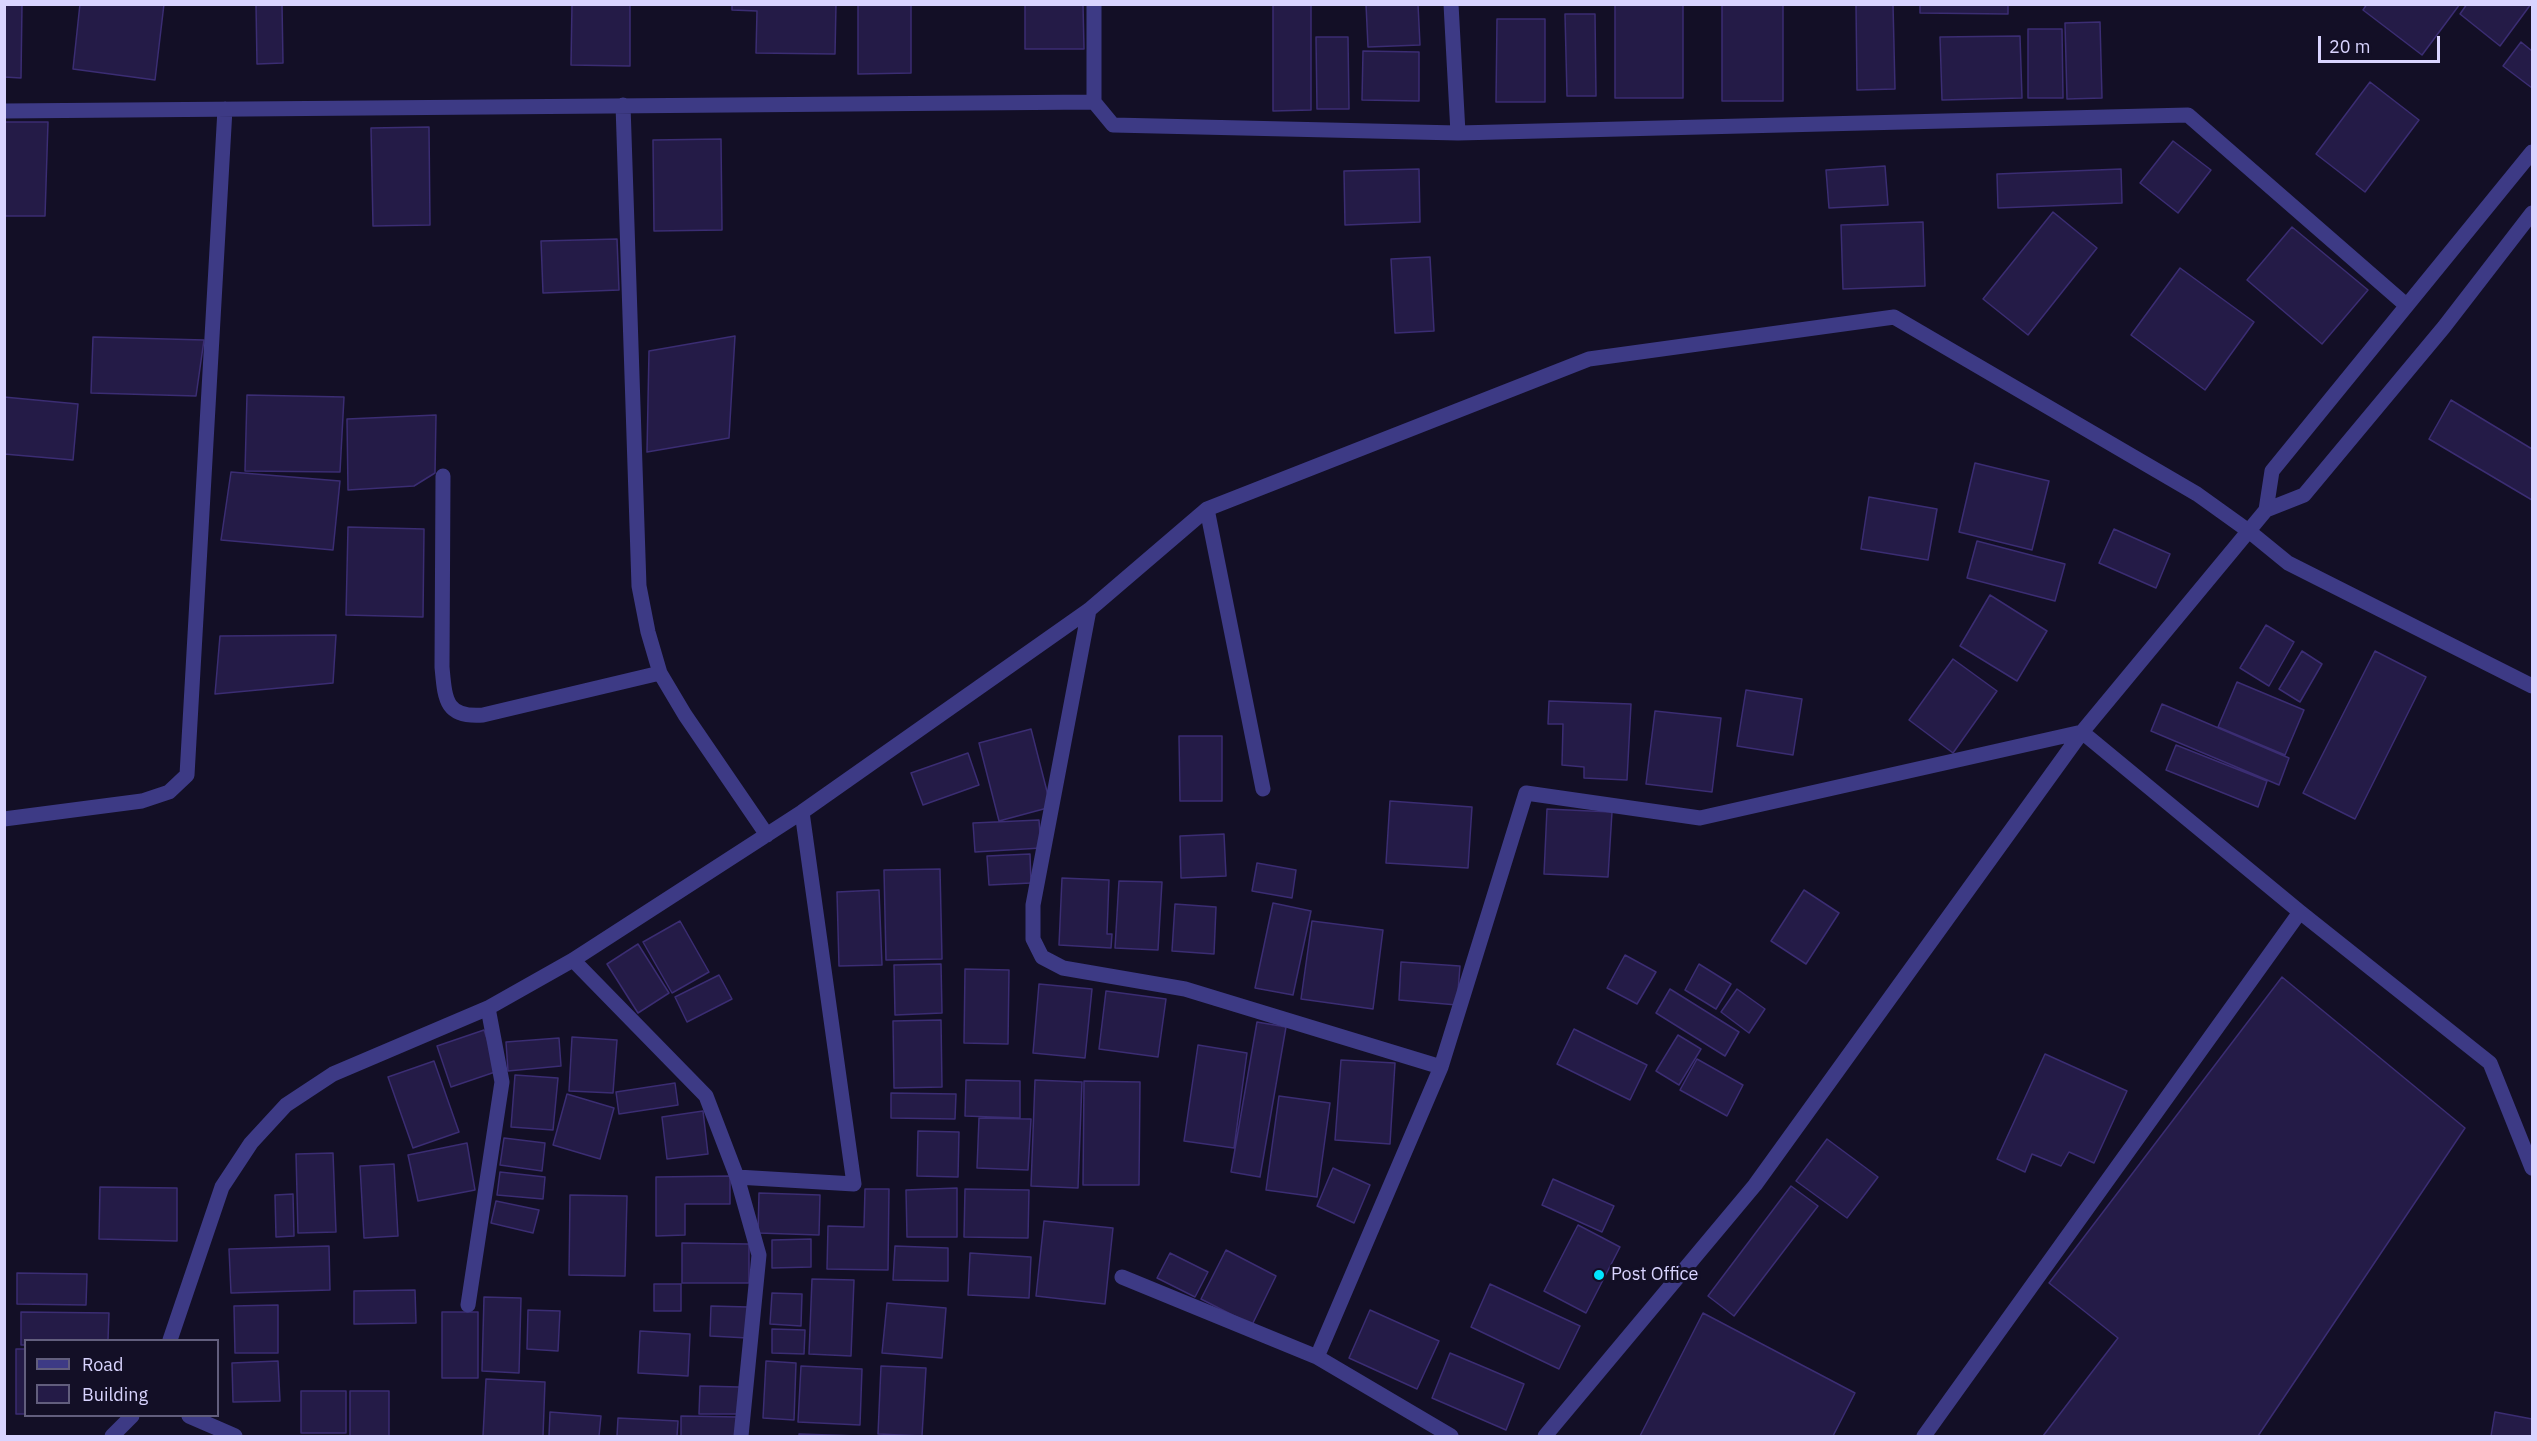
<!DOCTYPE html>
<html>
<head>
<meta charset="utf-8">
<style>
	body { margin:0 }
	#map { position:relative; width:2537px; height:1441px; overflow:hidden; background:#130f26; font-family:"IBM Plex Sans",sans-serif }
	canvas { display:block }
	.frame { position:absolute; inset:0; border:6px solid #d9d4ff; pointer-events:none }
	.legend { position:absolute; left:24px; top:1339px; width:195px; height:78px; box-sizing:border-box; background:#130f26; border:2px solid #625e7d; margin:0; padding:8px 10px; list-style:none; font-size:18px; color:#d9d4ff }
	.legend li { display:flex; align-items:center; gap:12px; height:30px }
	.legend b { width:30px; border:2px solid #625e7d }
	.scale { position:absolute; left:2318px; top:36px; width:122px; height:27px; box-sizing:border-box; border:3px solid #d9d4ff; border-top:0; padding-left:8px; font-size:18px; line-height:21px; white-space:nowrap; color:#d9d4ff; -webkit-text-stroke:4px #130f26; paint-order:stroke }
</style>
</head>
<body>
<div id="map">
<canvas width="2537" height="1441"></canvas>
<div class="frame"></div>
<ul class="legend">
<li><b style="height:8px;background:#3d3a85"></b>Road</li>
<li><b style="height:16px;background:#241b47"></b>Building</li>
</ul>
<div class="scale">20 m</div>
</div>
<script>
const g = document.querySelector('canvas').getContext('2d');
g.lineJoin = 'round';
function paint(path, color) { g.fillStyle = color; g.fill(path, 'evenodd'); }
function strokePath(path, color, width, dash) { g.strokeStyle = color; g.lineWidth = width; g.lineCap = dash ? 'butt' : 'round'; g.setLineDash(dash || []); g.stroke(path); }
function drawText(font, color, halo, rows, align = 'center') {
  g.font = font + ' "IBM Plex Sans",sans-serif'; g.lineWidth = 6; g.setLineDash([]); g.textBaseline = 'middle'; g.strokeStyle = halo; g.fillStyle = color; for (const [text, x, y, turn = 0] of rows) {
    g.save(); g.translate(x, y); g.rotate((+turn || 0) * Math.PI / 180); g.textAlign = isNaN(turn) ? turn : align; if (halo) g.strokeText(text, 0, 0); g.fillText(text, 0, 0); g.restore();
  }
}
const building = new Path2D(`
	M4 4H22L21 78 4 77Z
	M80 4H164L155 80 73 69Z
	M256 4H282L283 63 257 64Z
	M572 4H630V66L571 65Z
	M732 4H836L835 54 756 53 757 11 732 10Z
	M858 4H911V73L858 74Z
	M1025 4H1083L1084 49H1025Z
	M1273 4H1311V110L1273 111Z
	M1366 4H1418L1420 45 1368 47Z
	M1615 4H1683V98H1615Z
	M1722 4H1783V101H1722Z
	M1856 4H1893L1895 89 1857 90Z
	M1920 4H2008V14L1920 13Z
	M2367 4H2460L2422 55 2363 10Z
	M2467 4H2531L2500 46 2460 14Z
	M1565 14H1595L1596 96H1567Z
	M1497 19H1545V102H1496Z
	M2100 22 2102 98 2067 99 2065 23Z
	M2028 29H2062L2063 98H2028Z
	M2020 36 2022 98 1942 100 1940 37Z
	M1316 37H1348L1349 109H1317Z
	M2521 42 2532 51V88L2503 66Z
	M1363 51 1419 52V101L1362 100Z
	M2370 82 2419 120 2365 192 2316 154Z
	M4 122H48L45 216H4Z
	M429 127 430 225 373 226 371 128Z
	M721 139 722 230 654 231 653 140Z
	M2173 141 2211 170 2178 213 2140 183Z
	M1885 166 1888 205 1829 208 1826 170Z
	M1419 169 1420 222 1345 225 1344 171Z
	M2121 169 2122 203 1998 208 1997 174Z
	M2053 212 2097 248 2028 335 1983 299Z
	M1923 222 1925 286 1843 289 1841 225Z
	M2292 227 2368 290 2322 344 2247 280Z
	M617 239 619 290 543 293 541 241Z
	M1430 257 1434 331 1395 333 1391 259Z
	M2180 268 2254 322 2205 390 2131 335Z
	M735 336 729 438 647 452 649 351Z
	M93 337 204 340 196 396 91 393Z
	M247 395 344 397 340 472 245 471Z
	M4 397 78 404 73 460 4 454Z
	M2451 400 2532 449V500L2429 439Z
	M436 415 435 473 414 486 348 490 347 419Z
	M1975 463 2049 481 2032 550 1959 532Z
	M231 472 340 481 333 550 221 540Z
	M1869 497 1937 509 1928 560 1861 549Z
	M348 527 424 529 423 617 346 615Z
	M2114 529 2170 554 2156 588 2099 563Z
	M1977 541 2065 564 2055 601 1967 578Z
	M1990 595 2047 631 2017 681 1960 646Z
	M2266 625 2294 642 2269 686 2240 668Z
	M336 635 333 683 215 694 220 636Z
	M2302 651 2322 664 2300 702 2279 689Z
	M2375 651 2426 677 2355 819 2303 793Z
	M1953 659 1997 691 1953 753 1909 720Z
	M2237 682 2304 710 2285 755 2218 727Z
	M1746 690 1802 699 1793 755 1737 746Z
	M1549 701 1631 704 1627 780 1584 778V767L1562 765 1563 724H1548Z
	M2162 704 2289 758 2279 785 2151 731Z
	M1655 711 1721 718 1712 792 1646 784Z
	M1031 729 1051 807 999 821 979 743Z
	M1179 736H1222V801H1180Z
	M2176 745 2267 781 2258 807 2166 770Z
	M968 753 979 785 923 805 911 773Z
	M1390 801 1472 807 1468 868 1386 863Z
	M1547 809 1612 812 1608 877 1544 874Z
	M1039 820 1041 848 975 852 973 823Z
	M1224 834 1226 876 1181 878 1180 836Z
	M1030 854 1031 883 989 885 987 856Z
	M1257 863 1296 870 1292 898 1252 891Z
	M940 869 942 959 886 960 884 870Z
	M1062 878 1109 880 1107 934H1112L1111 948 1059 945Z
	M1119 881 1162 882 1158 950 1115 948Z
	M879 890 882 965 839 966 837 892Z
	M1804 890 1839 913 1806 964 1771 941Z
	M1273 903 1311 911 1293 995 1255 988Z
	M1175 904 1216 907 1214 954 1172 951Z
	M680 921 709 972 672 993 643 942Z
	M1312 921 1383 930 1373 1009 1301 999Z
	M638 944 669 993 638 1013 607 964Z
	M1625 955 1656 972 1637 1004 1607 988Z
	M1401 962 1460 966 1457 1005 1399 1000Z
	M941 964 942 1013 895 1015 894 965Z
	M1699 964 1731 984 1716 1009 1685 990Z
	M965 969 1009 970 1008 1044 964 1043Z
	M719 975 732 999 687 1022 675 997Z
	M2282 977 2465 1128 2258 1436H2043L2118 1338 2049 1283Z
	M1039 984 1092 989 1085 1058 1033 1053Z
	M1670 989 1739 1032 1725 1056 1656 1013Z
	M1737 989 1765 1009 1749 1033 1721 1012Z
	M1106 991 1166 999 1158 1057 1099 1049Z
	M941 1020 942 1087 894 1088 893 1021Z
	M1257 1022 1286 1027 1260 1177 1231 1172Z
	M1574 1029 1647 1065 1630 1100 1557 1064Z
	M484 1030 498 1071 451 1087 437 1046Z
	M1678 1035 1701 1049 1679 1085 1656 1071Z
	M572 1037 617 1040 613 1093 569 1091Z
	M559 1038 561 1066 508 1071 506 1042Z
	M1198 1045 1247 1053 1234 1148 1184 1141Z
	M2045 1054 2127 1091 2094 1163 2069 1152 2061 1166 2032 1154 2025 1172 1997 1159Z
	M1697 1059 1743 1085 1727 1116 1680 1090Z
	M1341 1060 1395 1063 1390 1144 1335 1140Z
	M434 1061 459 1132 413 1148 388 1077Z
	M515 1075 558 1078 553 1130 511 1127Z
	M966 1080 1020 1081V1118L965 1116Z
	M1035 1080 1082 1082 1078 1188 1031 1186Z
	M1084 1081 1140 1082 1139 1185H1083Z
	M675 1083 678 1105 619 1114 616 1092Z
	M891 1093 956 1094 955 1119 891 1118Z
	M567 1094 614 1108 600 1159 553 1145Z
	M1279 1096 1330 1103 1317 1197 1266 1190Z
	M703 1111 708 1154 667 1159 662 1117Z
	M979 1118 1031 1119 1028 1170 977 1168Z
	M918 1131 959 1132 958 1177 917 1176Z
	M504 1138 545 1143 542 1171 500 1165Z
	M1827 1139 1878 1177 1847 1218 1796 1181Z
	M467 1143 475 1190 418 1201 408 1155Z
	M333 1153 336 1232 298 1233 296 1154Z
	M394 1164 398 1236 364 1238 360 1166Z
	M1333 1168 1370 1185 1354 1223 1317 1206Z
	M500 1172 545 1177 543 1199 497 1195Z
	M730 1176V1204H685V1235L656 1236V1177Z
	M1553 1179 1614 1206 1602 1232 1542 1205Z
	M1791 1186 1818 1206 1734 1316 1708 1296Z
	M100 1187 177 1188V1241L99 1239Z
	M957 1188V1237H907L906 1190Z
	M865 1189H889L888 1270 827 1269 828 1226 864 1227Z
	M965 1189 1029 1190 1028 1238 964 1237Z
	M759 1193 820 1195 819 1235 758 1233Z
	M293 1194 294 1236 276 1237 275 1195Z
	M570 1195 627 1196 625 1276 569 1275Z
	M496 1201 539 1210 533 1233 491 1223Z
	M1044 1221 1113 1228 1105 1304 1036 1296Z
	M1578 1225 1620 1247 1586 1313 1544 1291Z
	M811 1239V1267L772 1268V1240Z
	M682 1243 749 1244V1283H682Z
	M329 1246 330 1290 231 1293 229 1249Z
	M895 1246 948 1248V1281L893 1280Z
	M1226 1250 1276 1276 1252 1325 1201 1299Z
	M970 1253 1031 1257 1029 1298 968 1295Z
	M1170 1253 1208 1272 1195 1297 1157 1278Z
	M17 1273 87 1274 86 1305 17 1304Z
	M812 1279 854 1280 851 1356 809 1354Z
	M654 1284H681V1311H654Z
	M1490 1284 1580 1326 1559 1369 1471 1327Z
	M415 1290 416 1323 354 1324V1291Z
	M772 1293 802 1294 801 1326 770 1324Z
	M484 1297 521 1298 519 1373 482 1371Z
	M887 1303 946 1308 942 1358 882 1353Z
	M278 1305V1353H235L234 1306Z
	M711 1306 749 1307 748 1338 710 1336Z
	M528 1310 560 1311 558 1351 527 1349Z
	M1370 1310 1439 1341 1417 1389 1349 1358Z
	M21 1312 109 1313 108 1340H26V1345H21Z
	M442 1312H478V1378H442Z
	M1703 1313 1855 1393 1833 1436H1640Z
	M772 1329 805 1330 804 1354 772 1353Z
	M640 1331 690 1334 688 1376 638 1373Z
	M16 1349H26V1414H16Z
	M1450 1353 1524 1384 1506 1430 1432 1398Z
	M278 1361 280 1401 233 1402 232 1363Z
	M766 1361 796 1363 794 1420 763 1418Z
	M801 1366 862 1369 860 1425 798 1422Z
	M881 1366 926 1368 922 1436 878 1434Z
	M486 1379 545 1382 543 1436H483Z
	M700 1386 740 1387 739 1414H699Z
	M301 1391H346V1433H301Z
	M350 1391H389V1436H350Z
	M550 1412 601 1416 599 1436H549Z
	M2495 1412 2532 1419V1436H2491Z
	M681 1416 739 1417 738 1436H681Z
	M618 1418 678 1421 677 1436H617Z
	M799 1434 860 1436H799Z`);
paint(building, '#241b47');
strokePath(building, '#3b2d73', 1.5);
strokePath(new Path2D(`
	M1094 4V102L1113 125 1458 133 2188 115 2406 305
	M1451 4 1458 133
	M623 105 639 586 648 632 660 673 685 715 767 835
	M4 111 1094 102
	M443 476 442 667C445 699 445 718 483 715L660 673
	M1207 509 1263 789
	M2266 510 2304 495 2444 327 2532 213
	M1089 610 1033 905V939L1042 957 1063 968 1185 989 1441 1067
	M4 819 142 801 169 792 187 775 225 109
	M573 960 706 1096 737 1177 759 1255 741 1436
	M737 1177 854 1184 802 812
	M1122 1277 1317 1357
	M468 1305 502 1082 488 1008
	M170 1340 222 1187 251 1143 286 1105 333 1074 488 1008 573 960 802 812 1089 610 1207 509 1589 359 1894 317 2197 494 2250 532 2288 563 2532 686
	M189 1416 235 1436
	M112 1436 132 1416
	M1451 1436 1317 1357 1441 1067 1526 793 1700 818 2082 732 2300 912 2490 1063 2532 1168
	M1545 1436 1755 1185 2082 732 2266 510 2272 471 2532 152
	M1924 1436 2300 912`), '#3d3a85', 15);
for (const [x, y, r, color] of [
	[1599,1275,6,"#00e5ff"]
]) { const dot = new Path2D(); dot.arc(x, y, r, 0, 2 * Math.PI); g.fillStyle = color; g.fill(dot); strokePath(dot, '#130f26', 2); }
drawText('18px', '#d9d4ff', '#130f26', [
	["Post Office",1611,1275]
], 'left');
</script>
</body>
</html>
